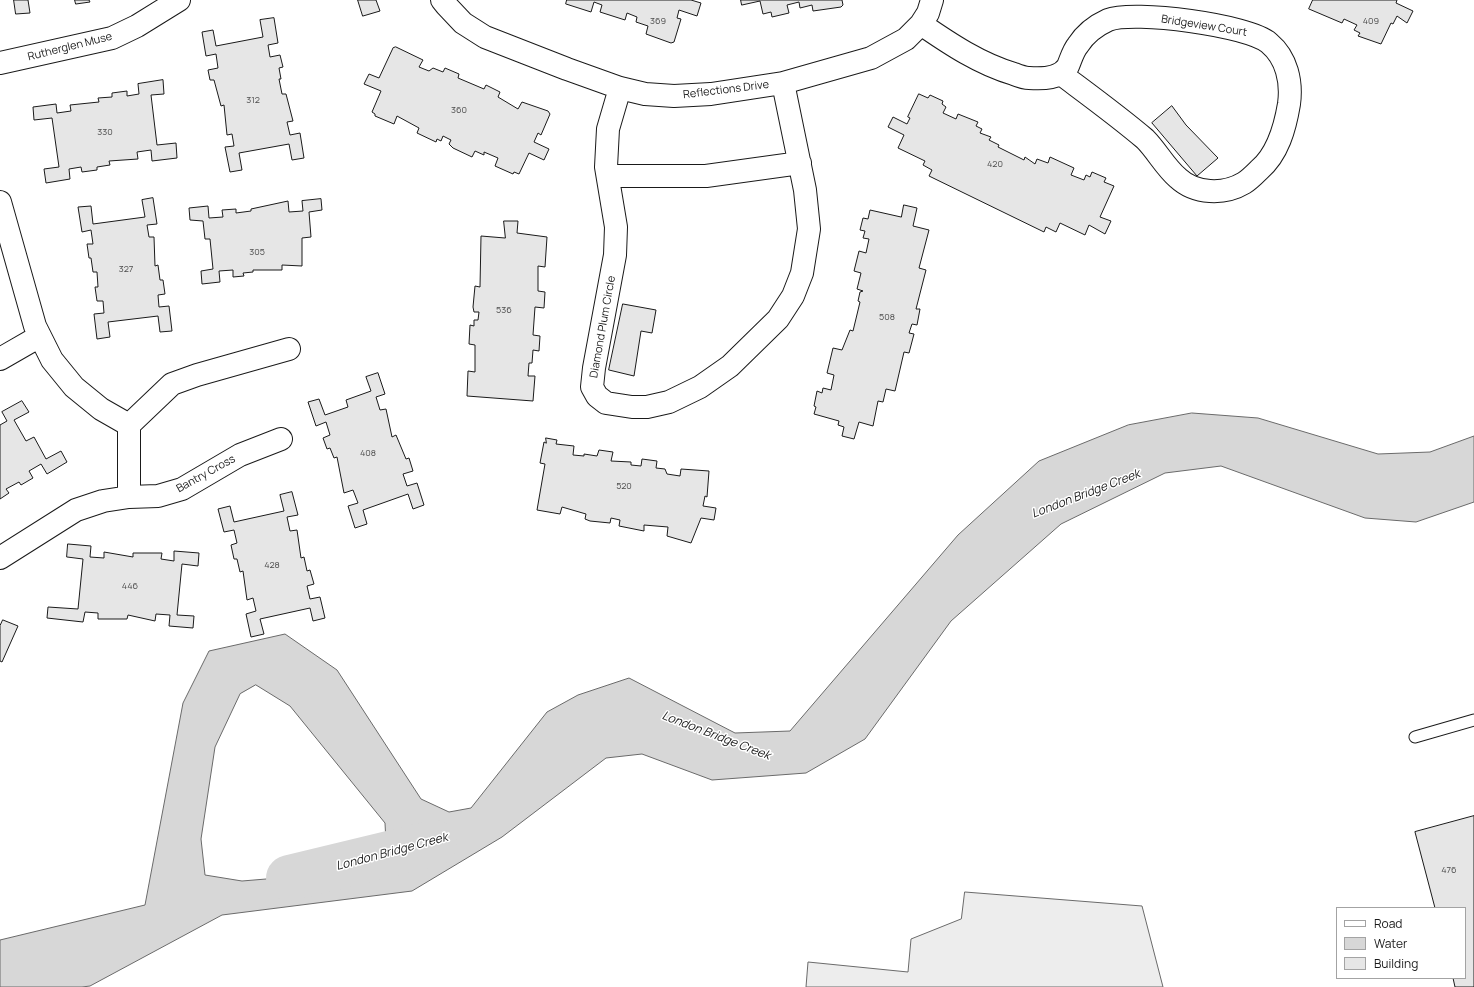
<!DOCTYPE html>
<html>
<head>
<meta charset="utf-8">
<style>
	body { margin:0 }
	#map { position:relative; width:1474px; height:987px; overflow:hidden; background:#fff; font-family:Manrope,sans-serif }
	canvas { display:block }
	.legend { position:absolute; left:1336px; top:907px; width:130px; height:72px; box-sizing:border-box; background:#fff; border:1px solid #a3a3a3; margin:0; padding:5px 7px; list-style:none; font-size:12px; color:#1a1a1a }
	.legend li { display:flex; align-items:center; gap:8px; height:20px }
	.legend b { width:20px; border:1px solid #a3a3a3 }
</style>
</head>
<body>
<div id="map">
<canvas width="1474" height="987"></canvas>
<ul class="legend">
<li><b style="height:5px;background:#fff"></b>Road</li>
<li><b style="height:11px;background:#d7d7d7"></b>Water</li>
<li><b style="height:11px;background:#e6e6e6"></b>Building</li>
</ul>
</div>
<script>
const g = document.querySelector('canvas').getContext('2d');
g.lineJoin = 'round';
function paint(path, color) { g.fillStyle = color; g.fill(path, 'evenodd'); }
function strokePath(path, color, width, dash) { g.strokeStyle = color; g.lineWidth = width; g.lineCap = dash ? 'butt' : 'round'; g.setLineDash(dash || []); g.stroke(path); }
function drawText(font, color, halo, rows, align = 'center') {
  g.font = font + ' Manrope,sans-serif'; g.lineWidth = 3; g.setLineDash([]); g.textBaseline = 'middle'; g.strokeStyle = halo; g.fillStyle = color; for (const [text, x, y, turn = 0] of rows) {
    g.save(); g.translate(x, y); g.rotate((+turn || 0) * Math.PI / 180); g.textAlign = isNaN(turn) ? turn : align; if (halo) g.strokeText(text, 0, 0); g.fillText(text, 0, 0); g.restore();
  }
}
const built = new Path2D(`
	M965 892 1142 906 1163 987H806L808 962 908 972 911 939 961 919Z`);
paint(built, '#ededed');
strokePath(built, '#6a6a6a', 1);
const water = new Path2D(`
	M1192 413 1258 418 1378 454 1430 452 1474 436V502L1416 522 1365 518 1221 466 1165 473 1061 524 951 621 865 739 806 773 712 780 642 754 606 758 502 837 412 891 222 915 90 986 82 987H0V940L145 905 183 703 209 651 285 634 337 670 421 799 449 812 471 808 547 712 578 695 629 678 735 733 790 731 958 535 1039 461 1128 425ZM256 685 290 706 385 823 386 843 372 859 290 877 242 881 205 875 201 839 215 747 240 694Z`);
paint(water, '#d7d7d7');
strokePath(water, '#6a6a6a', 1);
strokePath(new Path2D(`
	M289 878 434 843`), '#d7d7d7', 46);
const building = new Path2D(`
	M14 0H28L30 13 16 14Z
	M75 0H89L90 2 76 4Z
	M358 0H376L380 11 363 16Z
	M567 0H691L701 3 697 16 679 10 677 18 681 19 674 42 671 43 646 34 648 26 636 22 637 17 627 13 625 20 600 12 602 5 594 2 591 12 566 4Z
	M741 0H842L843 5 841 7 813 11 812 5 800 8 799 2 787 5 789 13 772 17 771 12 763 14 760 1 742 5Z
	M1313 0H1397L1396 3 1413 11 1407 23 1397 16 1393 24 1391 23 1381 44 1358 36 1360 33 1354 30 1357 25 1344 19 1342 23 1309 9Z
	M274 18 278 43 268 45 270 57 280 55 283 67 279 68 281 79H279L282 94H286L293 121 287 122 290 135 300 133 304 158 292 160 289 144 239 153 242 170 230 172 225 147 234 146 232 134 227 135 224 105 221 106 214 80H210L208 70 218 68 216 54 206 56 202 32 213 30 216 46 263 37 260 20Z
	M396 47 423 60 419 67 429 71 433 68 443 72 445 68 459 74 458 78 484 89 486 85 500 92 498 97 518 109 522 102 548 111 550 114 541 135 538 133 534 142 549 149 544 160 529 153 519 174 514 172 513 174 495 166 498 158 484 152V155L475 151 472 157 453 148 449 144 451 140 443 136 441 141 437 139 436 142 417 133 419 128 397 116 394 124 375 116V114L372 112 381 91 364 84 369 74 379 78 393 48Z
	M163 80 164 94 151 95 157 145 176 143 177 158 152 161 151 150 137 152 138 159 109 161 110 165 97 167V170L82 172 81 167 69 169 70 179 46 183 44 169 59 167 52 118 34 120 33 107 56 104 57 113 71 111 70 105 99 102 98 98 112 97V93L127 91V96L139 94 138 84Z
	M919 94 928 98 930 95 943 101 942 104 946 107 943 113 956 119 958 114 978 122 976 126 982 129 980 133 991 137 989 140 999 145 998 147 1024 160 1025 157 1035 164 1037 159 1048 163 1050 157 1074 168 1071 175 1084 180 1086 175 1090 177 1092 172 1106 178 1104 182 1114 186 1100 217 1111 221 1105 234 1089 225 1085 235 1060 223 1056 232 1046 227 1044 232 929 176 932 170 923 165 925 161 898 148 904 135 888 127 893 117 907 124 910 118 908 117Z
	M1172 106 1186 125 1218 158 1197 176 1152 123Z
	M153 198 157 224 147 225 149 237H154L155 266 158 265 160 280H163L165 294 158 295 159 307 169 306 172 331 160 332 158 316 108 322 110 337 97 339 94 314 104 313 103 301H97L95 287H98L97 272H93L91 258H89L87 244H93L91 230 82 232 78 207 91 206 93 224 145 217 142 200Z
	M321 199 322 210 309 212 311 237 302 238V266L282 265V270H253V272L243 273 244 276 233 277V270L219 271 220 282 202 284 201 271 213 269 210 239H205L203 221 190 220 189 208 208 206 209 218 223 217 222 210 236 209V213L251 211V209L288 201 289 212 303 211 302 201Z
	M904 205 917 208 913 226 929 230 919 268 926 270 916 309H920L917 325 912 324 909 333 914 334 909 353 904 352 895 391 886 389 883 402 878 401 873 426 859 422 854 439 842 436 844 427 838 425 839 421 814 414 816 407 814 406 817 391 822 393 823 388 831 390 834 375 827 373 833 348 842 350 850 330 853 331 860 302 858 301 860 292 863 291 857 289 861 273 854 271 859 251 866 253 869 239 863 238 865 231 860 230 863 218 868 219 870 210 901 217Z
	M504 221H518L517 233 547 237 545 267 538 266V291L545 292 544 308 535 307 533 335 540 336 539 351 533 350 532 363H529L528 376H535L533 401 467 396 468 371 475 372V345L469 344 470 325 474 326V320H478L479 312H474L473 307 475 286 480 287 481 236 505 238Z
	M623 304 656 310 652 333 641 331 634 376 609 370Z
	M378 373 385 394 376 397 380 410 386 409 392 437 396 435 406 459 409 458 413 471 403 474 407 486 417 483 424 505 413 509 408 494 363 510 367 524 355 528 348 506 358 503 353 490 344 493 337 457 334 458 330 448 327 449 323 438 330 435 326 422 316 426 308 402 319 399 325 415 348 407 346 400 371 391 366 377Z
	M22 401 29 412 14 420 26 441 34 437 46 459 61 451 67 462 47 474 41 464 29 471 33 478 21 485 19 482 6 489 9 493 0 499V425L7 421 2 412Z
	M546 438 557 440 556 444 574 446 573 455 584 456V454L597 456 599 450 613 452 611 461 631 462V465L641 466 642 459 657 461 656 468 665 469 667 474 680 476 681 469 709 471 707 497 705 496 703 506 716 508 714 520 701 518 691 543 667 536 668 527 644 525V531L619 526 620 520 611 518 610 523 590 521 585 519 586 514 562 507 560 514 537 510 545 464 540 463 544 442 546 443Z
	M292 492 298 515 287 517 290 531 297 530 301 558 304 557 307 571 310 570 314 584 307 586 310 599 320 597 325 618 313 621 310 608 260 619 264 634 251 637 246 614 256 611 253 598 247 600 243 571 240 572 237 559H234L231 545 237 543 234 530 224 532 218 509 230 506 234 522 284 511 280 495Z
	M68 544 91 546 90 557 104 558V552L133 557V553H162L161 559 174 561V551L199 553 198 566 182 564 177 615 194 616 193 628 169 626 170 615 156 614 155 621 128 615 127 619H98V613L85 612 83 622 47 618 48 607 78 609 83 559 67 557Z
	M3 620 18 626 2 662 0 661V626Z
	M1474 816V987H1455L1453 978H1465V908H1435L1415 832Z`);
paint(building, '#e6e6e6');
strokePath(building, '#1a1a1a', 1);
const service = new Path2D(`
	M1415 737 1474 720`);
const minor = new Path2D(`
	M442 0 446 5 463 23 485 37 567 69 620 88 645 94 674 96 711 94 783 83 871 58 906 39 921 24 928 13 932 0
	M921 24C950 44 980 64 1014 74 1019 76 1024 78 1029 78 1043 79 1060 79 1068 66 1071 59 1073 51 1078 45 1085 34 1097 25 1108 20 1134 10 1248 25 1269 43 1287 58 1292 82 1289 104 1285 128 1278 154 1259 170 1254 175 1249 180 1244 183 1224 195 1195 194 1178 178 1165 167 1157 151 1145 139 1118 116 1089 95 1061 74
	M0 63 112 38 137 26 179 0
	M620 88 608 129 606 167 616 227 615 255 594 368 592 387 597 396 606 403 632 407H647L669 402 700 387 730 366 778 319 793 296 802 273 809 229 805 190 783 83
	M608 176H706L800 163
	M0 202 35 326 52 360 74 387 101 409 129 425V497
	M0 359 40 336
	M129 425 172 384 197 375 289 349
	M0 558 76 510 103 501 129 497 158 496 182 489 240 455 281 439`);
strokePath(service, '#1a1a1a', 13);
strokePath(minor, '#1a1a1a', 24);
strokePath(service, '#fff', 11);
strokePath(minor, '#fff', 22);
drawText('9px', '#4d4d4d', null, [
	["369",658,21],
	["409",1371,21],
	["312",253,100],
	["360",459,110],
	["330",105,132],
	["420",995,164],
	["305",257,252],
	["327",126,269],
	["536",504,310],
	["508",887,317],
	["408",368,453],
	["520",624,486],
	["428",272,565],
	["446",130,586],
	["476",1449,870]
]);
drawText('11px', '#1a1a1a', '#fff', [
	["Bridgeview Court",1204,26,9],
	["Rutherglen Muse",70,47,-14],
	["Reflections Drive",726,90,-7],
	["Diamond Plum Circle",603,327,-80],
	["Bantry Cross",206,474,-29]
]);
drawText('italic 12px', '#1a1a1a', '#fff', [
	["London Bridge Creek",1086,494,-21],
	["London Bridge Creek",716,736,21],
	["London Bridge Creek",392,852,-15]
]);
</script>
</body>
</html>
